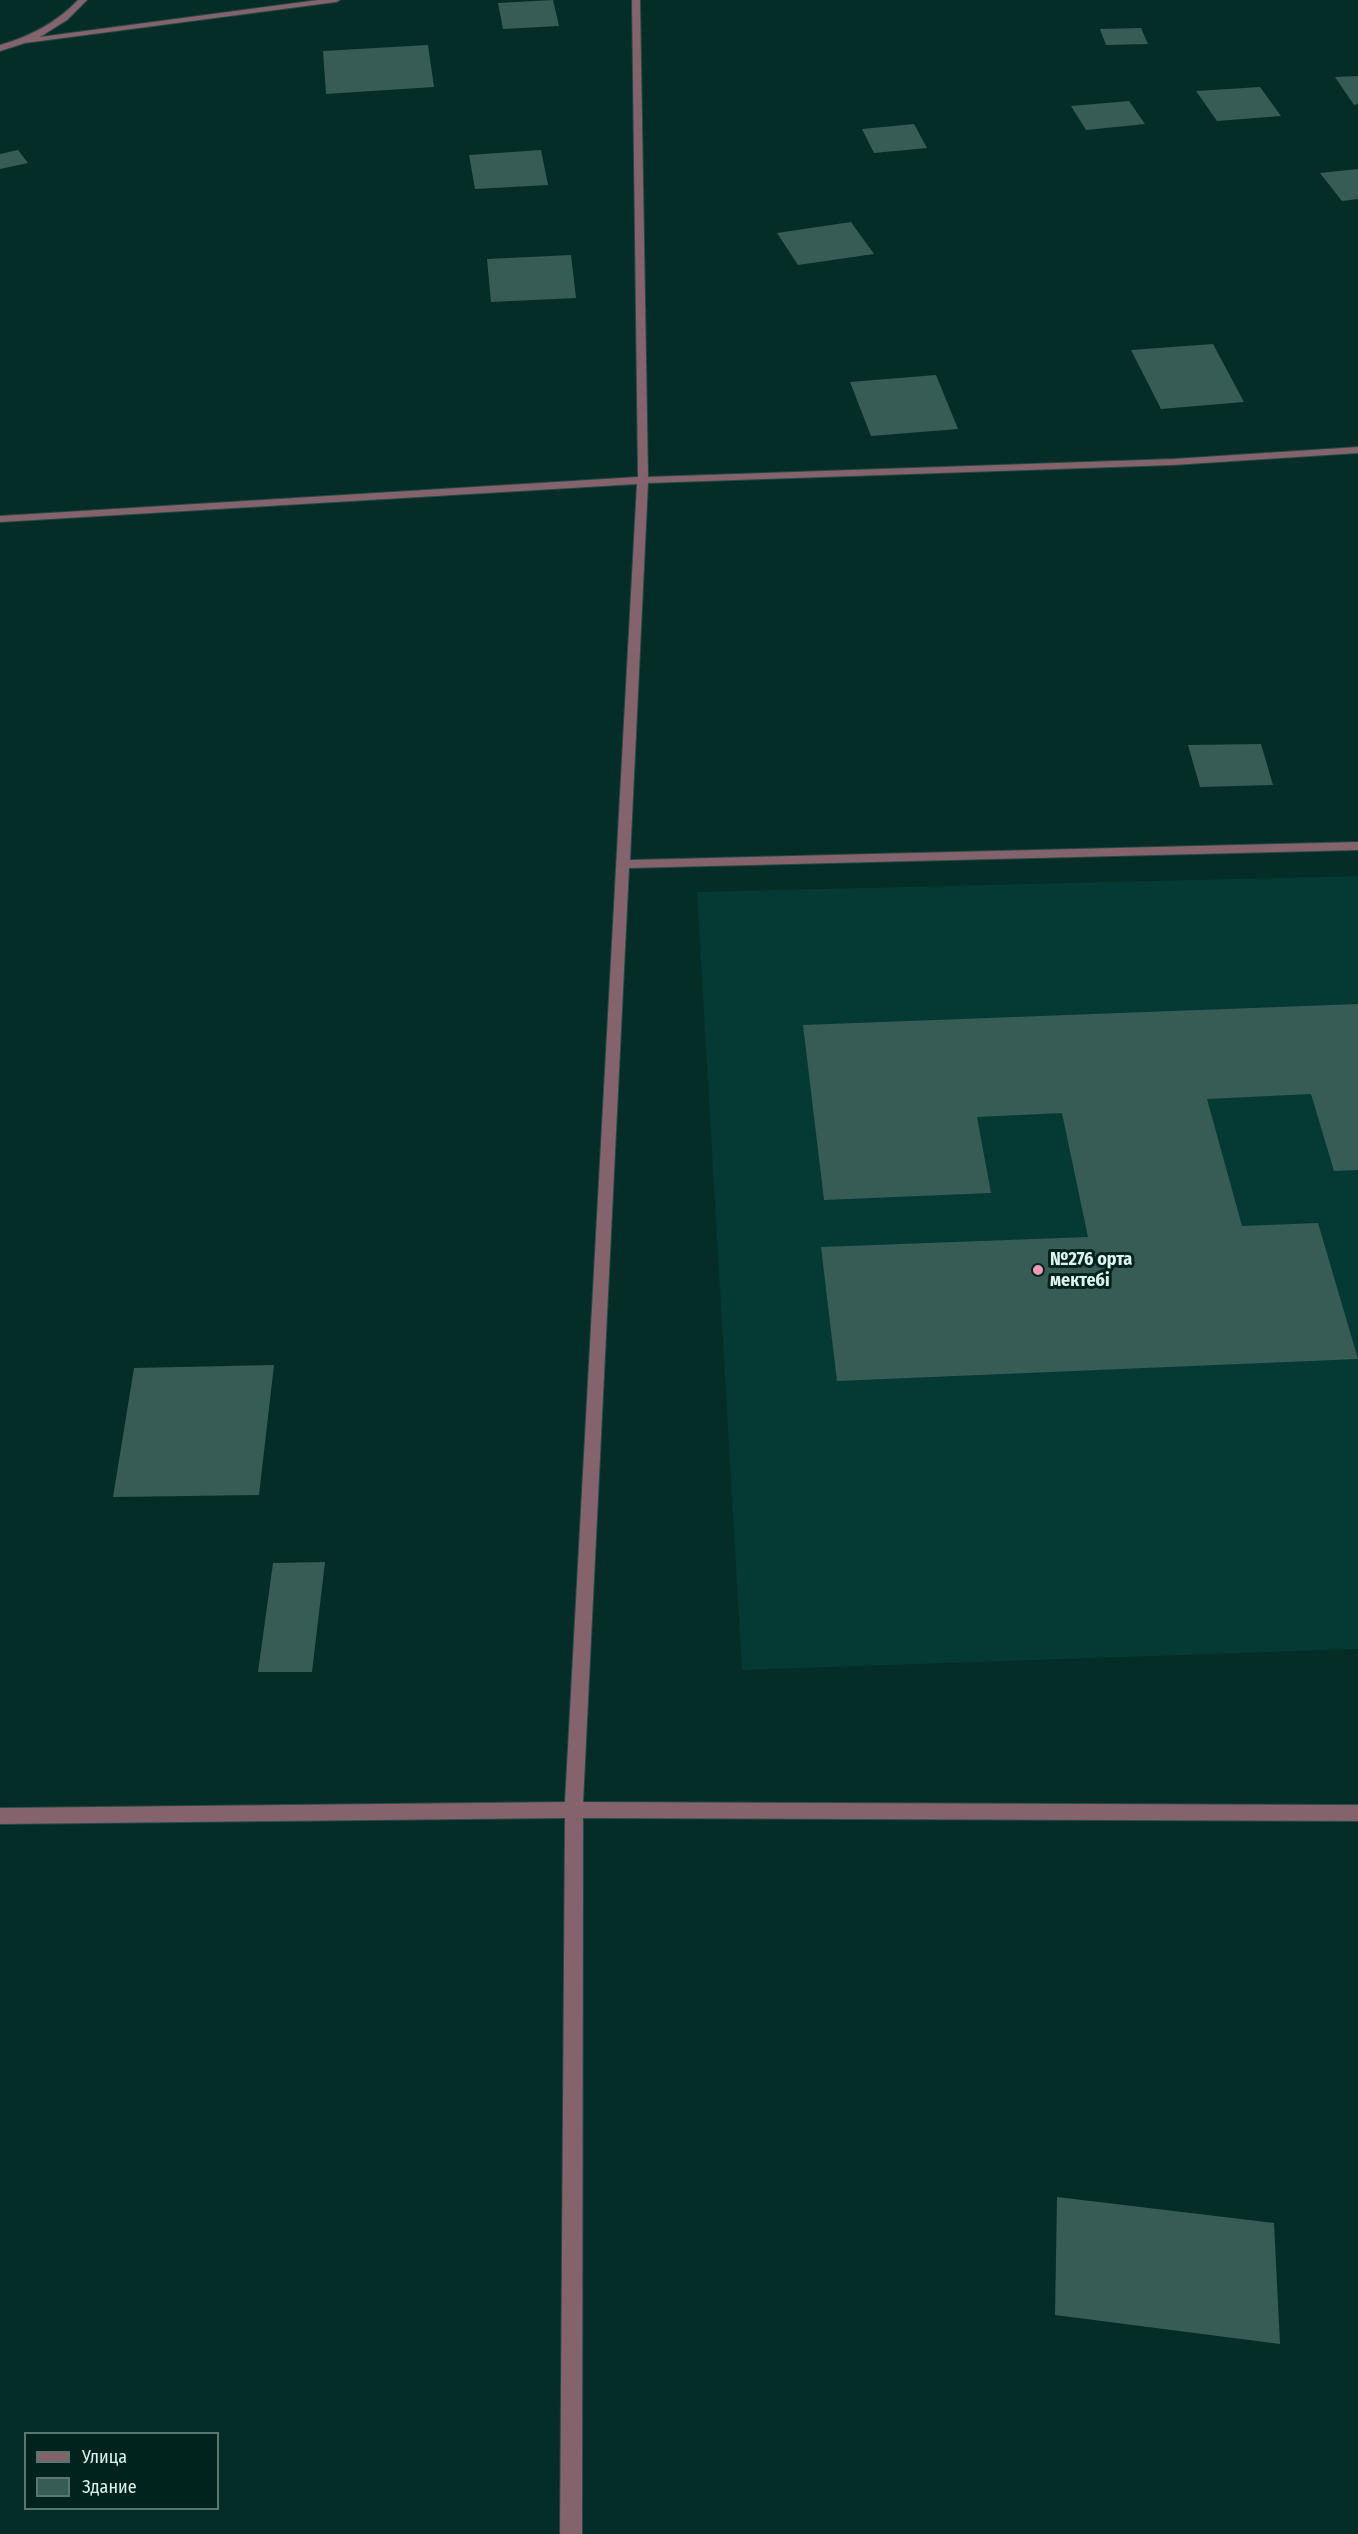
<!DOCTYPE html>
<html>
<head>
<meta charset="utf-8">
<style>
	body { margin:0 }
	#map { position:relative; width:1358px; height:2534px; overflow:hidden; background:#042d27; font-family:"Fira Sans Condensed",sans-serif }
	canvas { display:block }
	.legend { position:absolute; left:24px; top:2432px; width:195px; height:78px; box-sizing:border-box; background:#00231d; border:2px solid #597671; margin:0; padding:8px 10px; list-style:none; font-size:18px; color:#def3ee }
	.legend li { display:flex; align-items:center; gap:12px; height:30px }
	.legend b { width:30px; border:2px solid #597671 }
</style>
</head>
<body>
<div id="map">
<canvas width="1358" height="2534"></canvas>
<ul class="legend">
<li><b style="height:8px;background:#84636d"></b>Улица</li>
<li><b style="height:16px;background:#375c55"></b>Здание</li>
</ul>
</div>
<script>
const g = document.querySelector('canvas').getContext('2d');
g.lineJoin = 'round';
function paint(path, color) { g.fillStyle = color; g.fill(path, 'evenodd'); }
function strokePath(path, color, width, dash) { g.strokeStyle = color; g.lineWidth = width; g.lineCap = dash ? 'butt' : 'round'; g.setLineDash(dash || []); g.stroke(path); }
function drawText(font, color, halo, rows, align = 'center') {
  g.font = font + ' "Fira Sans Condensed",sans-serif'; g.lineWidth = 6; g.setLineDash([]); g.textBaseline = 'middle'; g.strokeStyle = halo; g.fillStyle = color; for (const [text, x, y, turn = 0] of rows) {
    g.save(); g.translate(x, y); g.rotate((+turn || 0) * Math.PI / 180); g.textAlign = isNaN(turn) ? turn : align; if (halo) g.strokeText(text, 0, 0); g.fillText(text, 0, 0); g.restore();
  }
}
paint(new Path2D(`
	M1358 876V1649L742 1670 697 892Z`), '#043a33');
paint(new Path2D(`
	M553 0 559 26 503 29 498 3Z
	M1141 28 1148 44 1106 45 1100 29Z
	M428 45 434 87 326 94 323 51Z
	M1358 76V104L1354 105 1335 77Z
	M1260 87 1281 116 1217 121 1196 91Z
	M1129 101 1145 124 1086 130 1071 106Z
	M914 124 927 148 874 153 862 129Z
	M18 150 28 163 0 169V154Z
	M541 150 548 185 475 189 469 155Z
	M1358 169V199L1342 201 1320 173Z
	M851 222 874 254 798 265 777 233Z
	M571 255 576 298 491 302 487 259Z
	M1213 344 1244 402 1161 409 1131 350Z
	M936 375 958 429 871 436 850 382Z
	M1261 744 1273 785 1200 787 1188 745Z
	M1358 1004V1170L1334 1171 1311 1094 1207 1099 1242 1226 1318 1223 1358 1359 837 1381 821 1247 1088 1237 1062 1113 977 1117 991 1193 824 1200 803 1025Z
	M274 1365 259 1495 113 1497 134 1368Z
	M325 1562 312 1672H258L273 1563Z
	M1057 2197 1274 2223 1280 2344 1055 2315Z`), '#375c55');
const minor = new Path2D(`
	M78 0H87L67 20 40 37 318 0H340L336 2 25 43 0 51V45C31 36 56 23 78 0Z
	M632 0H640L648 477 1173 459 1358 447V453L1173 465 648 483 630 860 1358 842V850L629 868 583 1802 1358 1805V1821L583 1818 582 2534H560L565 1818 0 1824V1808L565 1802 637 484 0 522V516L638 477Z`);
strokePath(minor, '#234943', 2);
paint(minor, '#84636d');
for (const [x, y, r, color] of [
	[1038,1270,6,"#f09ab5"]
]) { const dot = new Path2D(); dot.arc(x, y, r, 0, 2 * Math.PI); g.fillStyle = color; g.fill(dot); strokePath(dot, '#00231d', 2); }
drawText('bold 18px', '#def3ee', '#00231d', [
	["№276 орта",1050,1260],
	["мектебі",1050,1281]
], 'left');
</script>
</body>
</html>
